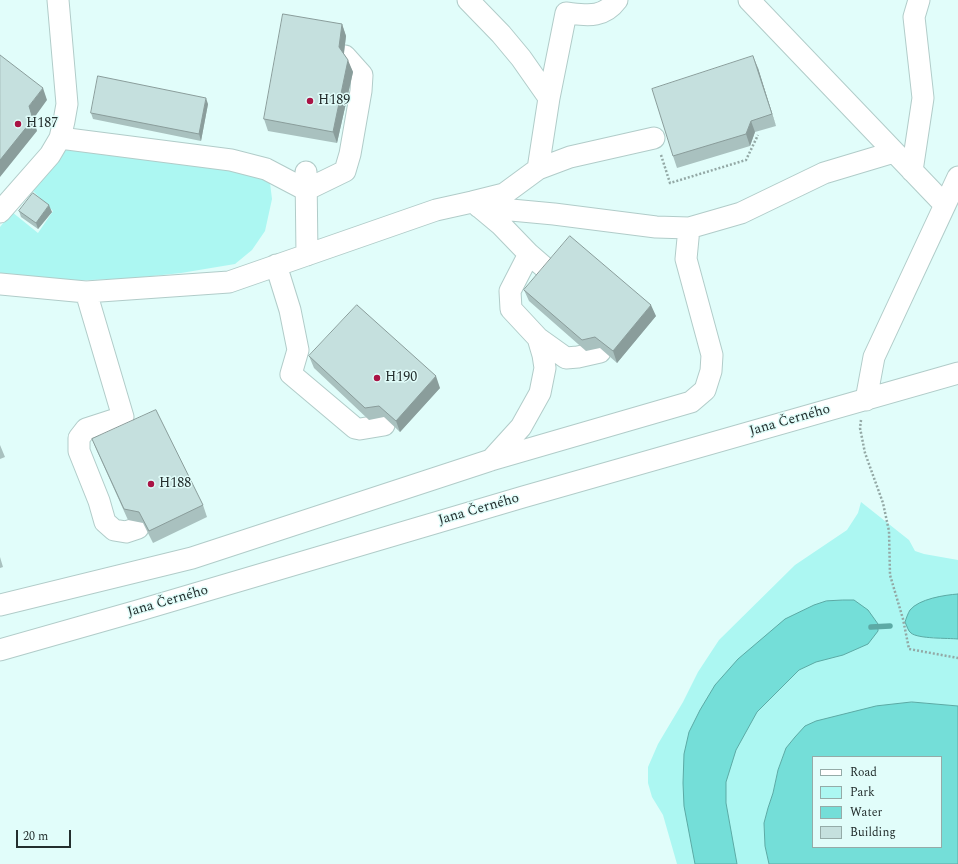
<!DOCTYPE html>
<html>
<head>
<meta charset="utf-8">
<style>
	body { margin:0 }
	#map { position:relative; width:958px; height:864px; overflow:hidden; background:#e1fdfa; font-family:Spectral,serif }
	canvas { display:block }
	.legend { position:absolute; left:812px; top:756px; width:130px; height:92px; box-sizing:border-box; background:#e1fdfa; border:1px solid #95aba8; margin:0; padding:5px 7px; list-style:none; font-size:12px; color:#242f2e }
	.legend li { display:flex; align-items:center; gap:8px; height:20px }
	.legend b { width:20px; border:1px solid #95aba8 }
	.scale { position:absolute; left:16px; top:830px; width:55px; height:18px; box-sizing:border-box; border:2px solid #242f2e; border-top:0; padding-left:5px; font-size:12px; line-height:14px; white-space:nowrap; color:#242f2e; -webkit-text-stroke:3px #e1fdfa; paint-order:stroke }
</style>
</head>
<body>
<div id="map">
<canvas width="958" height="864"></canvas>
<ul class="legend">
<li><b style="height:5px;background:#fff"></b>Road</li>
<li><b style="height:11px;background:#acf7f2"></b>Park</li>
<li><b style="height:11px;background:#74ded8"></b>Water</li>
<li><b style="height:11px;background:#c5e0de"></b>Building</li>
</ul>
<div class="scale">20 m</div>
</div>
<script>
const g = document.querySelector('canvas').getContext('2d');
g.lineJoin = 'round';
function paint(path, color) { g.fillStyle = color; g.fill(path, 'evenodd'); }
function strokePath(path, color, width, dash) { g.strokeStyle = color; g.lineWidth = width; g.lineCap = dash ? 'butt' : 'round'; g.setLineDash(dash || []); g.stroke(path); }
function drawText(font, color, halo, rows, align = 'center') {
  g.font = font + ' Spectral,serif'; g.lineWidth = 3; g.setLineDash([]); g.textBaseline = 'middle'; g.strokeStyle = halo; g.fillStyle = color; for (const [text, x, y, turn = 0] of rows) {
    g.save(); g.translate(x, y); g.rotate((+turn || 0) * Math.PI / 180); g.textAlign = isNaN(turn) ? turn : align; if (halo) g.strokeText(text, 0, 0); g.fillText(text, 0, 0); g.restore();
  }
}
paint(new Path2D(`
	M69 145 269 175 272 199 265 231 252 250 235 264 181 273 124 279 55 281 8 275 0 273V227L12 212 38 233 53 211 31 189Z
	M861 502 909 540 915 551 924 554 958 560V706L912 702 786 748 778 770 773 793 768 808 764 823 765 846 769 864H677L663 815 652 797 648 783V767L658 744 683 702 698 672 719 640 795 565 847 530 858 513Z`), '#acf7f2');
const water = new Path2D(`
	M958 594V639C948 638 918 639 911 633 908 631 907 626 905 622 906 619 908 613 910 610 919 599 944 595 958 594Z
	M843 600H854L868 610 878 624V631L868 644 843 655 816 662 799 670 757 712 736 750 726 782V803L737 864H695L684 806 683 783 684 754 689 732 700 710 715 685 738 659 785 619 814 605 826 601Z
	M912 702 958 706V864H769L765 846 764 823 768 808 773 793 778 770 786 748 795 737 805 726 816 721 876 706ZM813 757H941V847H813Z`);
paint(water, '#74ded8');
strokePath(water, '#5caaa5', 1);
strokePath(new Path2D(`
	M871 627 890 626`), '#5caaa5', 5.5);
const minor = new Path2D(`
	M468 0 501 34 521 58 549 98
	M749 0 945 205
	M60 138 231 160 266 169 306 190 345 171 350 154 361 91 362 75 345 56
	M538 169 549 98 566 13C586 15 603 19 617 0
	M912 171 923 98 914 17 919 0
	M306 172 307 255
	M477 205 501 225 529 254 544 267
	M479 207 554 214 656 227 689 228 741 213 824 173 894 152
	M0 212 50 155 60 138 64 121 67 104 58 0
	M276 265 290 310 298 350 291 374 355 428 360 429 384 425
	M0 284 86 292 229 282 436 210 472 202 504 194 538 169 570 157 654 138
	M86 292 123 417 86 429 79 438V451L99 501 105 522 114 530 126 532 138 528
	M538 338 566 358 578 357 600 352
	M866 400 874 357 958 177
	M491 460 521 427 540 393 545 368 543 355 538 338 511 309 510 291 529 254
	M0 605 192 558 491 460 691 402 705 390 711 371 712 355 686 259 689 228
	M0 650 137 611 523 497 958 373`);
strokePath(minor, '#b1ccc9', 23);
strokePath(new Path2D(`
	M661 155 670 183 746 160 758 135
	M861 420 860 428 865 453 883 503 889 531 890 575 903 619 909 649 958 658`), '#93a8a5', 2.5, [2, 2]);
strokePath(minor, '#fff', 21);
paint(new Path2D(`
	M342 24 346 36 344 54 353 72 337 143 268 131 264 119Z
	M758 68 776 126 755 132 750 146 677 168 673 156Z
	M208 104 201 141 93 119 91 113Z
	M19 211 52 212 38 229 21 217Z
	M524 290 656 316 617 363 600 348 586 351 529 301Z
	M309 356 440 388 400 432 384 417 369 420 314 368Z
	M92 439 203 505 207 517 153 543 143 523 128 520 97 451Z
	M0 445 5 457 0 459Z
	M0 557 3 567 0 568Z`), '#a9c1bf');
paint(new Path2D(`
	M342 24 346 36 343 59 339 47Z
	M753 56 758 68 776 126 772 114Z
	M348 60 353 72 337 143 333 132Z
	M43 88 47 100 34 118 37 131 0 177V160L29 106Z
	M206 98 208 104 201 141 199 134Z
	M751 121 755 132 750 146 746 134Z
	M49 205 52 212 38 229 36 223Z
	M651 305 656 316 617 363 613 351Z
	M436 376 440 388 400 432 396 421Z`), '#8a9d9b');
const building = new Path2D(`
	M283 14 342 24 339 47 348 60 333 132 264 119Z
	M0 55 43 88 29 106 33 119 0 160Z
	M753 56 772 114 751 121 746 134 673 156 652 89Z
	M98 76 206 98 199 134 91 113Z
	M33 193 49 205 36 223 19 211Z
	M570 236 651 305 613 351 595 337 582 340 524 290Z
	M357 305 436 376 396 421 379 406 365 408 309 356Z
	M156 410 203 505 149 531 139 512 124 509 92 439Z`);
paint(building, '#c5e0de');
strokePath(building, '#8a9d9b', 1);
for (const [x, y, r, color] of [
	[310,101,4,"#a91344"],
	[18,124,4,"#a91344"],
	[377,378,4,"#a91344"],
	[151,484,4,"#a91344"]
]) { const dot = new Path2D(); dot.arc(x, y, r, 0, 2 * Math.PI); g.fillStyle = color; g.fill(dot); strokePath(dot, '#e1fdfa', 1.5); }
drawText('14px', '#242f2e', '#e1fdfa', [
	["H189",318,101],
	["H187",26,124],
	["H190",385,378],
	["H188",159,484]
], 'left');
drawText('14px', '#242f2e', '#e1fdfa', [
	["Jana Černého",790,421,-16],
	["Jana Černého",479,510,-16],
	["Jana Černého",168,602,-16]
]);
</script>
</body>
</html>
